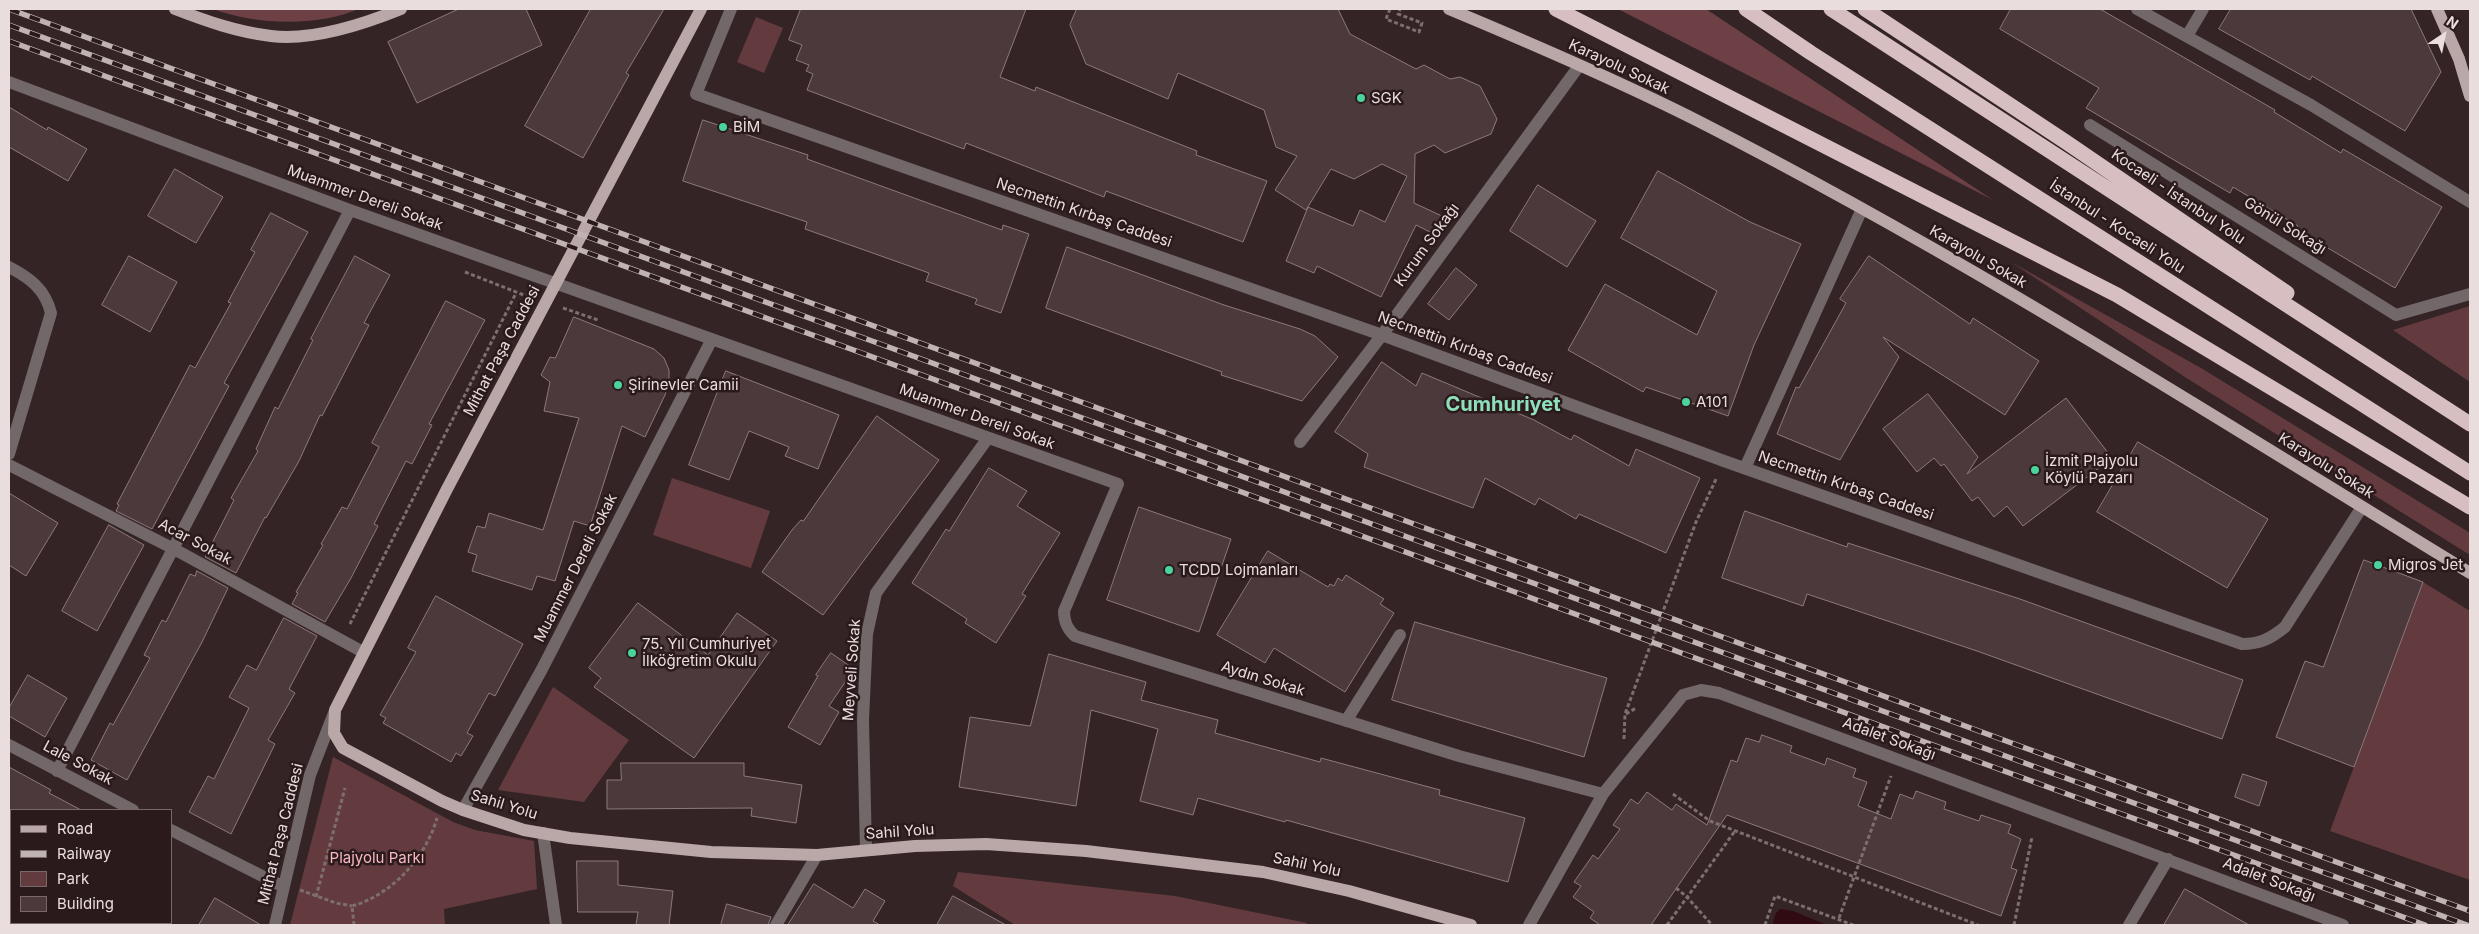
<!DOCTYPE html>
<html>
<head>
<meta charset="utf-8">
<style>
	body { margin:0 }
	#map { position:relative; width:2479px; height:934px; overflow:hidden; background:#352425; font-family:Inter,sans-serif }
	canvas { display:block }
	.frame { position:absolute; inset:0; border:10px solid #e9ddde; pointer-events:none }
	.legend { position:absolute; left:10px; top:809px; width:162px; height:115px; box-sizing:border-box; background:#2b1a1c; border:1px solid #77686a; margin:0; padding:6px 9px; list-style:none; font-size:15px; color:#e9ddde }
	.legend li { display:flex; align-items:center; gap:10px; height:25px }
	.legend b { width:25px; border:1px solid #77686a }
	.north { position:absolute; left:2419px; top:10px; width:50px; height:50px; -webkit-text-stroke:4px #2b1a1c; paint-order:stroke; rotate:34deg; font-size:14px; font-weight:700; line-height:20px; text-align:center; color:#e9ddde }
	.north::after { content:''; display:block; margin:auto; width:18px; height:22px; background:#e9ddde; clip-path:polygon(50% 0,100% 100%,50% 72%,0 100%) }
</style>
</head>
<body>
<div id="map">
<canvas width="2479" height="934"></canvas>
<div class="frame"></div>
<ul class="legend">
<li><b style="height:6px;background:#baa7a8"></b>Road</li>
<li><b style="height:6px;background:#c0b3b4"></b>Railway</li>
<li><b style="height:14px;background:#633b3f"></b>Park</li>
<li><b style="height:14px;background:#4c393b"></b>Building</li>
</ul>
<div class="north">N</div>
</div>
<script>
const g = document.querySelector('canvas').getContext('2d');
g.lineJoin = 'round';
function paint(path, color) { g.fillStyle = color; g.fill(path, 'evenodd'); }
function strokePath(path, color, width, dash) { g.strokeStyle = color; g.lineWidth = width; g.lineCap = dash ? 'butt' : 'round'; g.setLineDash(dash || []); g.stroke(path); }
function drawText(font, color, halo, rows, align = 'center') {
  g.font = font + ' Inter,sans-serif'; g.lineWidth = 5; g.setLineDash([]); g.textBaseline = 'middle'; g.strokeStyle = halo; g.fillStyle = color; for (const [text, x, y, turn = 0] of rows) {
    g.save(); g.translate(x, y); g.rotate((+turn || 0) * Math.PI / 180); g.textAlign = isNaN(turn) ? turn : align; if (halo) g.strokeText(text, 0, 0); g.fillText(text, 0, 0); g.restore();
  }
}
paint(new Path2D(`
	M756 17 783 28 764 73 737 62Z
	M2011 262 2201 368 2470 533V555L2188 379Z
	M2470 306V382L2393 330Z
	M672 478 770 511 751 568 653 535Z
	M2423 582 2470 611V880L2330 831Z
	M553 687 629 740 584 802 498 790Z
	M333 757 453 822 475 830 534 841 537 889 444 909 445 925H290Z
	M958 872 1175 896 1307 923 1305 925H1015L953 886Z`), '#633b3f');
paint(new Path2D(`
	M213 9H359C315 27 257 25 213 9Z
	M1618 9H1706L1993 200Z`), '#6c4045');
paint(new Path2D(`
	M1780 909 1793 911 1827 925H1772L1776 913Z`), '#310b12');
const building = new Path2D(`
	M459 9H526L542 45 417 103 388 42Z
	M591 9H664L626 73 629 75 583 158 525 126Z
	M801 9H1026L1000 77 1035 91 1036 87 1096 111 1197 151 1196 155 1267 181 1243 242 1106 191 1104 197 966 143 964 149 807 90 813 74 806 71 809 65 796 60 802 45 789 40Z
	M1077 9H1338L1350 34 1416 69 1424 65 1450 79 1460 77 1480 86 1497 119 1491 134 1445 153 1434 145 1415 154 1414 203 1444 217 1436 235 1416 225 1381 297 1317 266 1314 273 1286 261 1308 207 1353 226 1360 210 1385 222 1407 176 1382 164 1354 179 1331 169 1306 210 1275 190 1297 156 1276 147 1264 110 1178 73 1168 99 1086 64 1070 25Z
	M2011 9H2100L2275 110 2274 112 2341 153 2343 149 2442 207 2395 288 2296 229 2298 226 2233 187 2230 193 2086 108 2099 88 2000 29Z
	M2231 9H2411L2441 72 2405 131 2312 76 2310 80 2219 29Z
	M9 107 47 130 48 127 87 149 68 181 9 147Z
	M703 120 808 155 807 159 1002 230 1003 225 1029 234 1001 313 975 304 977 299 926 281 929 273 805 229 807 222 683 181Z
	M175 169 223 197 196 243 148 216Z
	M1658 171 1750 222 1801 244 1754 345 1728 416 1646 387 1643 392 1568 350 1605 284 1697 335 1717 291 1621 238Z
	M1538 185 1596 221 1567 267 1510 231Z
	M271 213 308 232 224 383 229 386 152 529 116 511 119 505 117 504 190 365 195 368 231 303 228 302 255 252 251 250Z
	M1067 247 1224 305 1300 329 1315 336 1338 357 1302 401 1221 375 1222 372 1046 308Z
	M129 256 177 282 150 332 102 305Z
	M355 256 390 275 364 323 369 325 322 416 320 415 299 461 266 518 265 517 236 573 205 557 234 500 231 498 258 451 256 449 275 407 278 409 313 340 311 339Z
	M1869 256 1970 324 1973 318 2039 361 2005 415 1883 337 1899 357 1840 460 1777 434 1796 387 1799 388 1846 303 1840 299Z
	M1456 268 1477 285 1449 320 1428 304Z
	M446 301 485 320 429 424 432 425 412 464 406 461 374 524 378 526 351 578 325 622 292 604 298 593 296 592 323 545 321 544 342 507 347 509 379 447 372 443Z
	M574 317 654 349 664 358 669 370V381L665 395 645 437 622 426 590 526 574 521 555 581 537 576 532 590 472 571 477 555 468 552 477 526 485 528 489 513 543 530 579 418 544 411 550 382 541 375 550 357 555 358Z
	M1382 362 1416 386 1422 373 1534 420 1571 440 1574 435 1629 466 1636 449 1700 478 1666 553 1579 514 1576 519 1539 498 1535 505 1485 478 1473 508 1364 467 1368 454 1335 432Z
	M726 371 839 415 818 469 785 456 789 447 749 431 729 480 689 465Z
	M1928 394 1978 457 1967 474 2066 398 2112 458 2023 526 2007 506 1994 517 1978 497 1972 501 1944 464 1941 466 1934 458 1917 472 1883 429Z
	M877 416 939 460 823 615 762 572 792 530 801 520 803 521Z
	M2138 442 2268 519 2227 588 2097 512Z
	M989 468 1027 491 1017 506 1060 533 1022 594 1026 596 996 643 965 623 967 619 912 583 946 529 949 531Z
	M9 493 58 523 26 576 9 565Z
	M1139 507 1231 539 1199 632 1107 600Z
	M1745 511 1847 547 1848 543 2020 599 2243 680 2222 739 1977 651 1807 594 1803 606 1722 578Z
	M109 525 144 545 97 631 62 611Z
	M1268 551 1328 587 1330 584 1334 586 1338 578 1342 581 1346 575 1384 599 1380 604 1394 613 1345 692 1274 648 1265 663 1217 635Z
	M2364 560 2423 582 2354 767 2276 737 2305 661 2323 667Z
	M197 571 228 588 202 642 127 780 91 760 110 723 113 725 150 658 144 655 162 620 166 622 190 574 195 576Z
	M436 596 523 644 495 696 489 693 467 733 473 736 461 756 456 753 451 762 383 723 386 718 380 715 416 652 408 648Z
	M638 603 708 655 737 613 777 641 694 758 594 687 601 678 589 668Z
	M284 618 317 636 289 689 295 693 268 740 275 744 231 834 189 812 208 776 214 779 249 708 229 697 247 665 256 670Z
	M1415 622 1607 678 1584 757 1392 700Z
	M831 653 854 669 829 706 839 712 820 745 788 727 818 676 816 675Z
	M1049 654 1146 682 1141 700 1218 720 1215 733 1320 762 1321 758 1440 790 1439 795 1525 818 1508 882 1286 820 1285 822 1198 798 1193 815 1140 801 1158 729 1091 710 1076 806 959 787 970 717 1030 726Z
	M28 675 67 698 45 737 9 716V708Z
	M1762 735 1792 746 1790 752 1825 765 1827 758 1856 769 1853 777 1867 782 1858 806 1891 819 1900 794 1913 799 1916 791 1946 802 1944 809 1979 821 1981 815 2011 825 2008 833 2021 839 2011 868 2017 870 2001 916 1727 815 1651 925H1600L1590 918 1594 912 1573 897 1581 886 1574 882 1593 855 1598 859 1620 829 1613 825 1631 799 1638 804 1647 792 1672 810 1676 804 1707 825 1731 760 1737 762 1746 738 1759 742Z
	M621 763H744V776L802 785 796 823 751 816 752 808 607 809V780H621Z
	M9 767 51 790 49 793 81 810H9Z
	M2243 774 2267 782 2259 806 2235 797Z
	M577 861H618V885L673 891 669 925H636L638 912H578Z
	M814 884 853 908 865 889 885 901 873 921 880 925H788Z
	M2185 889 2249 925H2164Z
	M953 896 1006 925H937Z
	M215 898 261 925H199Z
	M727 904 771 917 768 925H721Z`);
paint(building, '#4c393b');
strokePath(building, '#8e797a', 1);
strokePath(new Path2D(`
	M1390 9 1386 19 1419 32 1422 23 1398 14 1400 9
	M465 272 529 297
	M563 308 598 320
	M350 624 516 293
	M1626 714 1636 708
	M1624 739 1625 714 1696 522 1717 477
	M1673 794 1710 821 1978 925
	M1676 888 1687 897 1712 925
	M300 890 336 903 352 906
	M316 897 345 788
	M1839 918 1891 776
	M354 925 352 906C392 895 426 857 437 818
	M1667 925 1735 831
	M1765 925 1775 896 1853 925
	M2014 925 2032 837`), '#7d6e6f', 3, [4, 2.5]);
strokePath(new Path2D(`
	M731 9 696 94 1382 335 1724 461 2242 644C2260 644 2270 639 2285 627L2362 507
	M2137 9 2311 105 2470 202
	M2187 36 2203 9
	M9 82 350 210 1118 484 1064 611C1064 622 1067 629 1075 636L1459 756 1603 794
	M2090 125 2396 315 2470 294
	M9 267C30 278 45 289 51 313L9 454
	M1300 442 1382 335 1579 66
	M9 465 174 549 363 652
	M1745 468 1862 209
	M1346 721 1400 635
	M9 745 133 810
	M57 771 350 210
	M463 810 541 671 712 339
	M171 830 284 887
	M543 833 556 925
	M866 850 863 720 867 634 876 593 988 438
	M275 925 310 775 334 713
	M776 925 817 855
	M1529 925 1603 794 1683 695 1701 690 1719 693 2343 925
	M2129 925 2168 859`), '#726869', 12);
strokePath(new Path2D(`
	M175 9C206 21 237 32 271 36 311 41 364 24 401 9
	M701 9 447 489 335 710 334 733 343 748 442 801 463 810 524 830 570 838 711 852 817 855 915 846 986 844 1086 851 1263 872 1349 891 1471 925
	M1449 9C1533 44 1619 81 1700 122 1965 257 2216 418 2470 573
	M2437 9 2459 59 2470 96`), '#baa7a8', 12);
strokePath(new Path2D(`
	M1556 9 2117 295 2470 507
	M1746 9 1811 53 2470 473
	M1831 9 2470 424
	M1865 9 2066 142 2287 293`), '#d7bfc1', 15);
strokePath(new Path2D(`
	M2469 9 2470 12`), '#c0b3b4', 1);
const rail = new Path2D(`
	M9 9 2470 911
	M9 25 2467 925
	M9 41 2425 925`);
strokePath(rail, '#c0b3b4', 5.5);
strokePath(rail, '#2b1a1c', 4, [11]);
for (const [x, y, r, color] of [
	[1361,98,5,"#4ad49c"],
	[723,127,5,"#4ad49c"],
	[618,385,5,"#4ad49c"],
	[1686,402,5,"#4ad49c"],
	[2035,470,5,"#4ad49c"],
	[2378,565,5,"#4ad49c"],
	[1169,570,5,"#4ad49c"],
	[632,653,5,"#4ad49c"]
]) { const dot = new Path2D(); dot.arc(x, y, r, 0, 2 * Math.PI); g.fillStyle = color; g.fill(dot); strokePath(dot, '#2b1a1c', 2); }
drawText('15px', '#e9ddde', '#2b1a1c', [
	["Karayolu Sokak",1619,67,25],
	["Kocaeli - İstanbul Yolu",2178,197,34],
	["Muammer Dereli Sokak",365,198,20],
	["Necmettin Kırbaş Caddesi",1084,213,19],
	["Gönül Sokağı",2285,226,32],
	["İstanbul - Kocaeli Yolu",2117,227,33],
	["Kurum Sokağı",1427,245,-54],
	["Karayolu Sokak",1978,257,30],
	["Necmettin Kırbaş Caddesi",1465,348,20],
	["Mithat Paşa Caddesi",502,351,-62],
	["Muammer Dereli Sokak",977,417,20],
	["Karayolu Sokak",2326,466,32],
	["Necmettin Kırbaş Caddesi",1846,486,19],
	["Acar Sokak",195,542,28],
	["Muammer Dereli Sokak",576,568,-63],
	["Meyveli Sokak",852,670,-86],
	["Aydın Sokak",1263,679,17],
	["Adalet Sokağı",1889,739,20],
	["Lale Sokak",78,763,28],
	["Sahil Yolu",504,805,17],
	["Sahil Yolu",900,832,-4],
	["Mithat Paşa Caddesi",281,834,-76],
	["Sahil Yolu",1307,865,12],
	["Adalet Sokağı",2269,880,21]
]);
drawText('15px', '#e9ddde', '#2b1a1c', [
	["SGK",1371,98],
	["BİM",733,127],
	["Şirinevler Camii",628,385],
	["A101",1696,402],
	["İzmit Plajyolu",2045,461],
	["Köylü Pazarı",2045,478],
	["Migros Jet",2388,565],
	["TCDD Lojmanları",1179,570],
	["75. Yıl Cumhuriyet",642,644],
	["İlköğretim Okulu",642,661]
], 'left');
drawText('15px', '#f7b8be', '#2b1a1c', [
	["Plajyolu Parkı",377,858]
]);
drawText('bold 20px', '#8de0b9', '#2b1a1c', [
	["Cumhuriyet",1503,405]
]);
</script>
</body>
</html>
